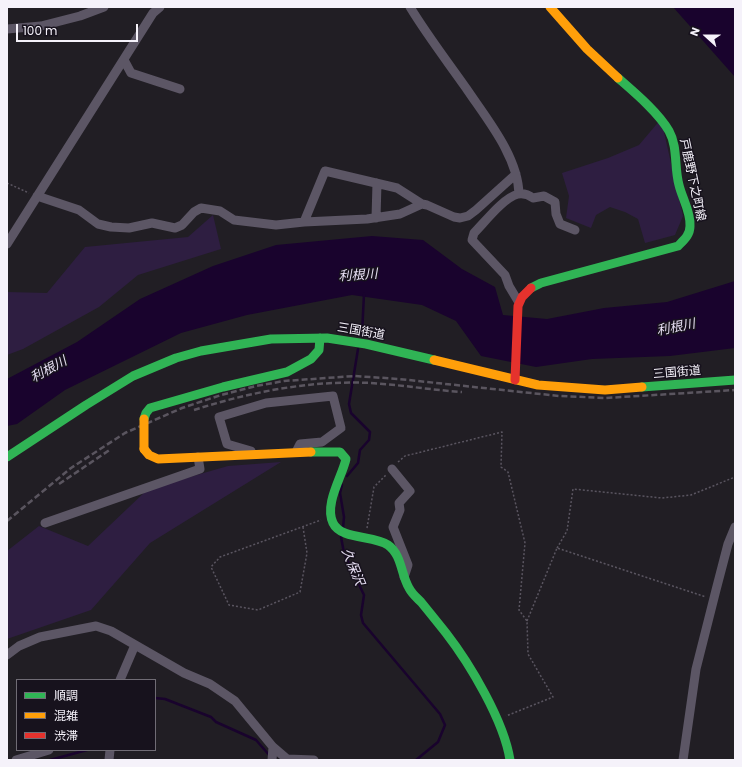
<!DOCTYPE html>
<html>
<head>
<meta charset="utf-8">
<style>
	body { margin:0 }
	#map { position:relative; width:742px; height:767px; overflow:hidden; background:#211e24; font-family:Poppins,"Noto Sans JP",sans-serif }
	canvas { display:block }
	.frame { position:absolute; inset:0; border:8px solid #f5f2fa; pointer-events:none }
	.legend { position:absolute; left:16px; top:679px; width:140px; height:72px; box-sizing:border-box; background:#17121d; border:1px solid #706c75; margin:0; padding:5px 7px; list-style:none; font-size:12px; color:#f5f2fa }
	.legend li { display:flex; align-items:center; gap:8px; height:20px }
	.legend b { width:20px; border:1px solid #706c75 }
	.north { position:absolute; left:686px; top:16px; width:40px; height:40px; -webkit-text-stroke:3px #17121d; paint-order:stroke; rotate:291deg; font-size:11px; font-weight:700; line-height:16px; text-align:center; color:#f5f2fa }
	.north::after { content:''; display:block; margin:auto; width:14px; height:18px; background:#f5f2fa; clip-path:polygon(50% 0,100% 100%,50% 72%,0 100%) }
	.scale { position:absolute; left:16px; top:24px; width:122px; height:18px; box-sizing:border-box; border:2px solid #f5f2fa; border-top:0; padding-left:5px; font-size:12px; line-height:14px; white-space:nowrap; color:#f5f2fa; -webkit-text-stroke:3px #17121d; paint-order:stroke }
</style>
</head>
<body>
<div id="map">
<canvas width="742" height="767"></canvas>
<div class="frame"></div>
<ul class="legend">
<li><b style="height:5px;background:#30b455"></b>順調</li>
<li><b style="height:5px;background:#ff9f0a"></b>混雑</li>
<li><b style="height:5px;background:#e5322d"></b>渋滞</li>
</ul>
<div class="north">N</div>
<div class="scale">100 m</div>
</div>
<script>
const g = document.querySelector('canvas').getContext('2d');
g.lineJoin = 'round';
function paint(path, color) { g.fillStyle = color; g.fill(path, 'evenodd'); }
function strokePath(path, color, width, dash) { g.strokeStyle = color; g.lineWidth = width; g.lineCap = dash ? 'butt' : 'round'; g.setLineDash(dash || []); g.stroke(path); }
function drawText(font, color, halo, rows, align = 'center') {
  g.font = font + ' Poppins,"Noto Sans JP",sans-serif'; g.lineWidth = 3; g.setLineDash([]); g.textBaseline = 'middle'; g.strokeStyle = halo; g.fillStyle = color; for (const [text, x, y, turn = 0] of rows) {
    g.save(); g.translate(x, y); g.rotate((+turn || 0) * Math.PI / 180); g.textAlign = isNaN(turn) ? turn : align; if (halo) g.strokeText(text, 0, 0); g.fillText(text, 0, 0); g.restore();
  }
}
paint(new Path2D(`
	M661 119 683 216 675 235 645 243 638 219 625 212 610 207 596 215 591 228 566 218 569 196 562 173 608 158 639 145Z
	M213 215 221 249 138 275 99 307 23 349 7 355V292L47 293 85 247 188 237Z
	M281 462 150 543 91 610 7 639V551L39 526 88 546 148 489 228 466Z`), '#2e1e41');
paint(new Path2D(`
	M673 7H735V77Z
	M372 236 423 240 462 269 495 287 503 315 547 319 604 308 667 302 735 281V348L670 356 592 359 536 367 481 356 456 321 422 305 352 295 247 315 181 333 65 390 17 424 7 426V379L77 342 140 299 213 266 276 245Z`), '#19032d');
strokePath(new Path2D(`
	M362 334 364 294
	M347 476 358 463 360 450 369 440 370 432 351 413 349 404 358 349
	M342 485 340 493 344 517 343 528
	M341 537 344 553 364 595 361 615 363 623 440 714 445 725 438 742 416 760
	M155 698 165 699 211 717 216 722 256 740 270 756
	M50 760 87 750`), '#19032d', 2.5);
strokePath(new Path2D(`
	M7 183 29 193
	M398 462 405 456 502 432 501 467 508 472 525 543 519 610 527 621 528 654 553 697 506 716
	M303 527 307 553 300 592 258 610 229 605 211 567 220 557 321 520
	M367 528 374 487 386 475
	M557 548 567 531 573 489 662 498 691 495 735 477
	M527 621 557 548 706 597`), '#5a5560', 1.5, [2, 2]);
strokePath(new Path2D(`
	M410 7C427 35 447 61 466 88 486 118 518 156 519 194
	M7 29 41 26 80 16 104 7
	M124 60 131 73 180 89
	M37 196 79 210 98 224 111 227 129 228 152 223 175 228 182 225 194 212 201 208 220 211 234 220 276 225 304 222 367 219 400 214 422 204 427 205 454 217 460 218 468 216 476 210 516 174
	M376 218 377 183
	M304 222 325 171 397 188 422 204
	M7 244 153 13 160 7
	M518 301 509 286 505 275 472 240 474 233C485 222 503 198 518 194 524 193 529 195 533 198L544 196 555 202 556 214 560 224 575 230
	M251 451 227 444 219 417 266 403 333 396 341 428 322 442 300 444 296 452
	M392 469 410 491 399 503 400 510 393 527 408 565 404 577
	M45 523 200 469 198 457
	M7 655 19 646 40 637 96 626 111 631 184 673 210 684 235 701 273 747 287 759 314 760
	M120 680 135 645
	M16 760 49 750
	M109 760 110 750
	M272 760 273 747
	M683 760 696 669 716 590 728 544 735 527`), '#5c5665', 9);
strokePath(new Path2D(`
	M531 288 541 283 678 246C684 240 690 235 690 226 691 212 682 198 679 185 674 167 678 147 669 131 658 112 634 92 618 78
	M642 387 735 380
	M144 419 146 413 150 408 223 387 287 372 311 359 319 350 320 338
	M311 452H340L346 459C342 477 324 504 333 523 341 540 374 535 388 545 402 555 401 575 409 588 412 594 417 598 421 602 430 613 438 623 446 633 470 664 504 721 510 760
	M7 457 86 405 133 376 176 358 201 351 271 339 327 338 366 344 434 360`), '#30b455', 9);
strokePath(new Path2D(`
	M550 7 587 49 618 78
	M434 360 538 385 605 390 642 387
	M144 449 149 455 158 459 311 452`), '#ff9f0a', 9);
strokePath(new Path2D(`
	M515 380 518 306 522 297 531 288`), '#e5322d', 9);
strokePath(new Path2D(`
	M194 410C250 392 311 380 371 383 402 385 432 390 462 392
	M59 484 111 449
	M7 521 71 468 125 433 182 408 221 395 256 386 284 381 355 376 399 379 559 396 606 398 735 390`), '#5a555f', 2.5, [6, 3]);
strokePath(new Path2D(`
	M144 419V449`), '#ff9f0a', 9);
drawText('12px', '#f5f2fa', '#17121d', [
	["戸鹿野下之町線",692,180,78],
	["三国街道",361,332,10],
	["三国街道",677,373,-5]
]);
drawText('italic 13px', '#e7dff4', '#17121d', [
	["利根川",358,276,-4],
	["利根川",676,328,-11],
	["利根川",49,370,-29],
	["久保沢",352,567,68]
]);
</script>
</body>
</html>
